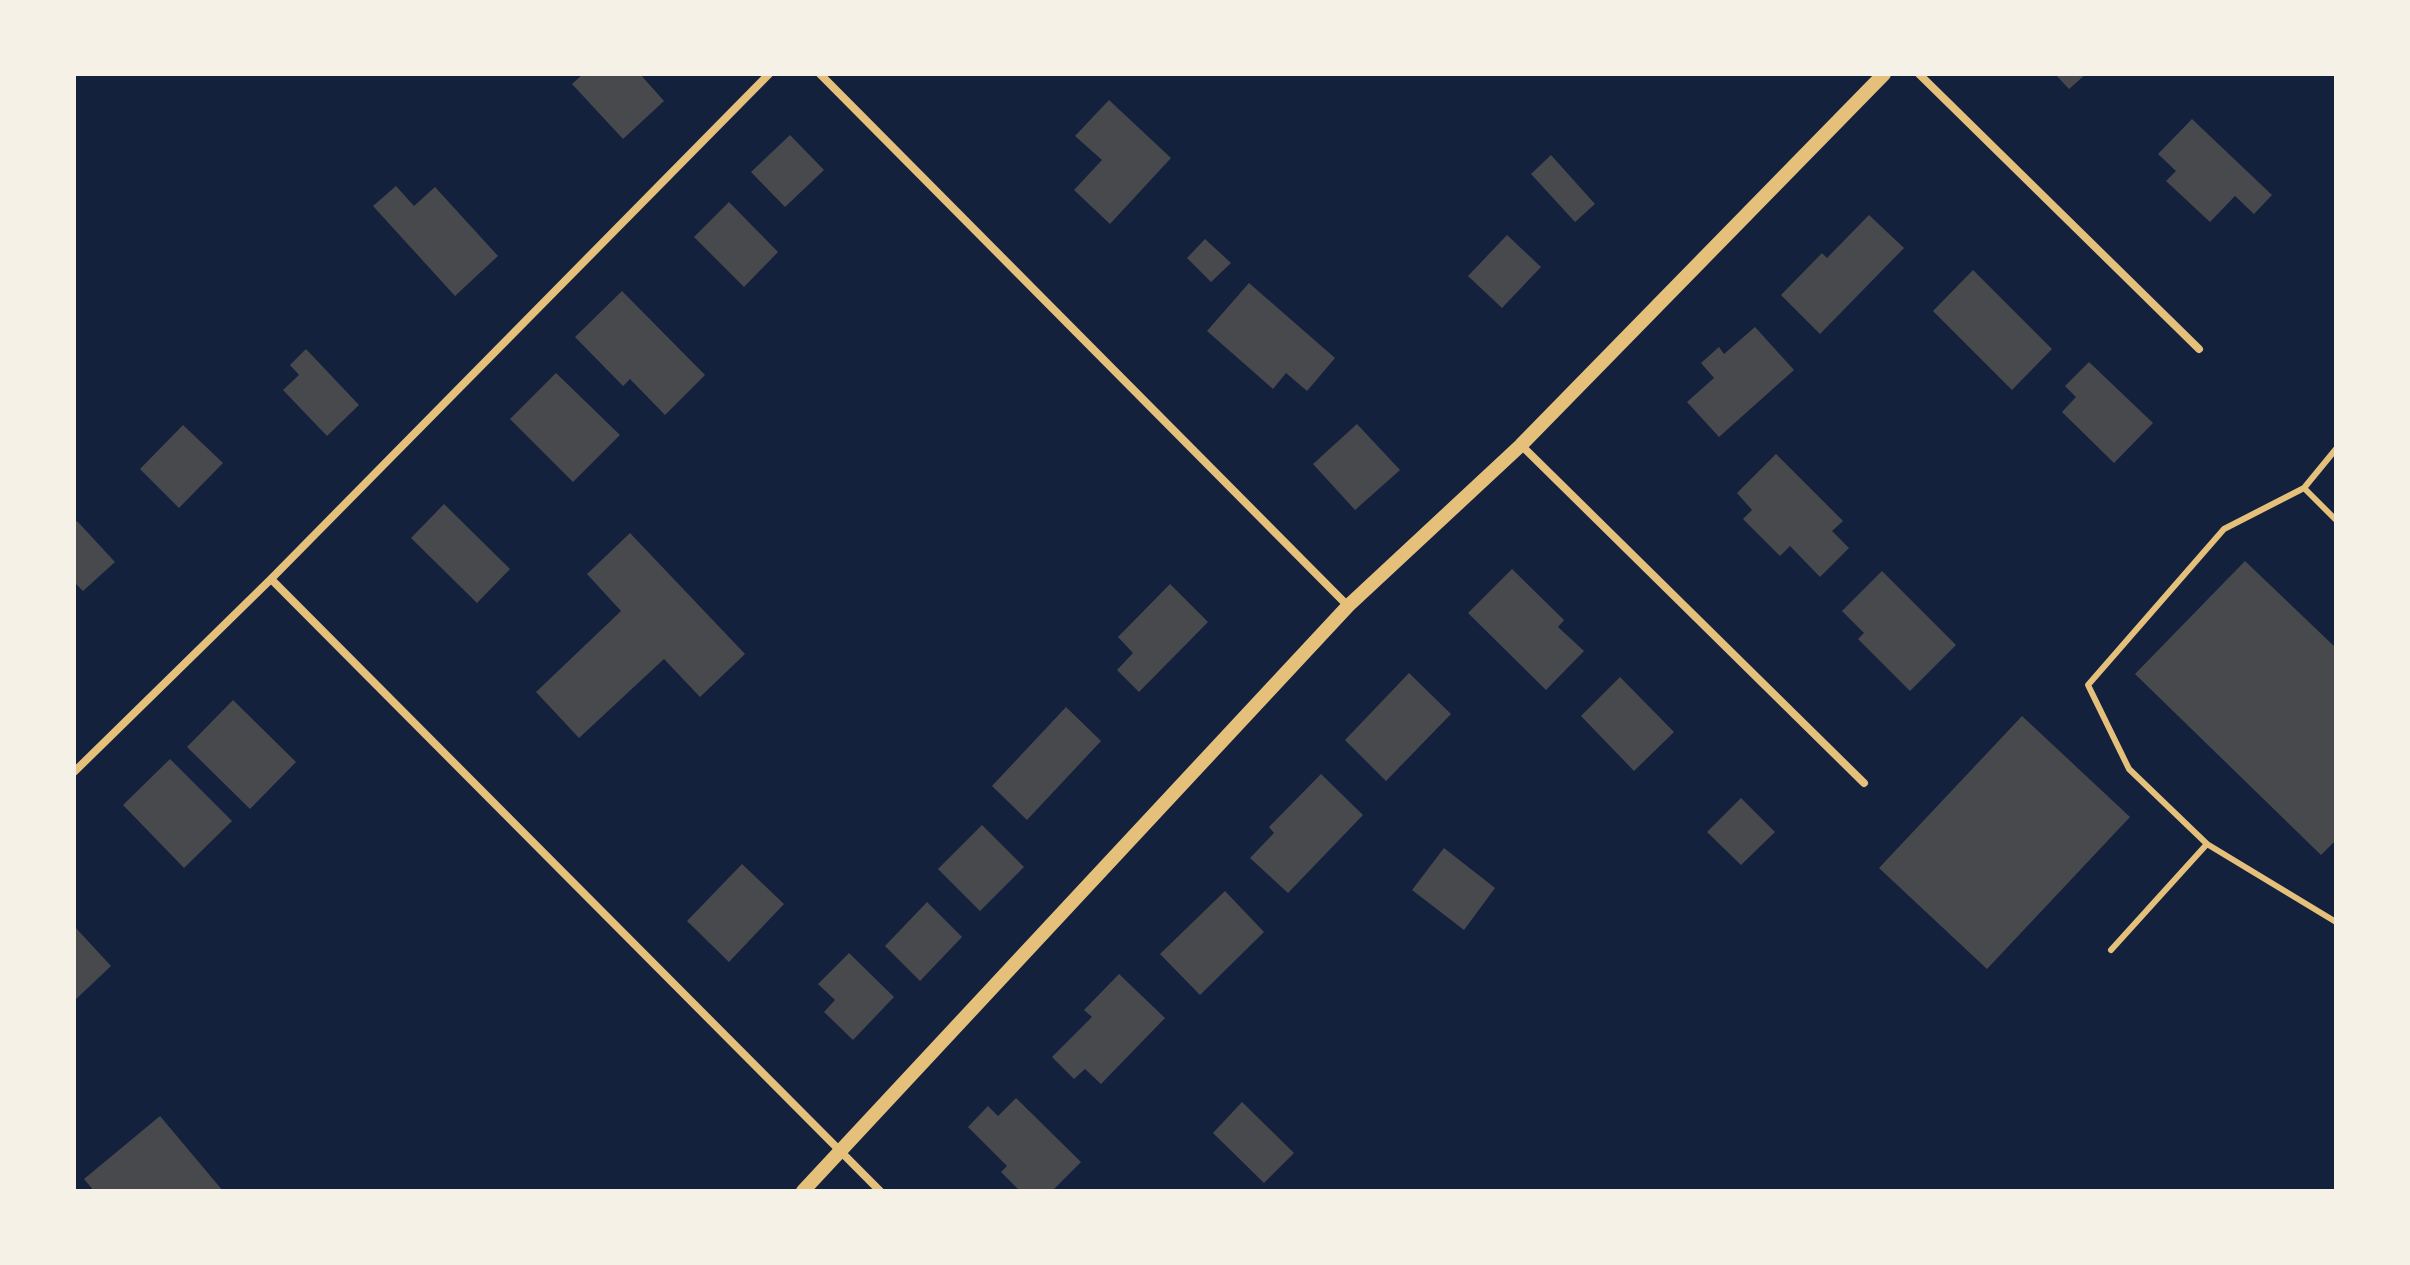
<!DOCTYPE html>
<html>
<head>
<meta charset="utf-8">
<style>
	body { margin:0 }
	#map { position:relative; width:2410px; height:1265px; overflow:hidden; background:#14213d; font-family:Poppins,sans-serif }
	canvas { display:block }
	.frame { position:absolute; inset:0; border:76px solid #f6f1e7; pointer-events:none }
</style>
</head>
<body>
<div id="map">
<canvas width="2410" height="1265"></canvas>
<div class="frame"></div>
</div>
<script>
const g = document.querySelector('canvas').getContext('2d');
g.lineJoin = 'round';
function paint(path, color) { g.fillStyle = color; g.fill(path, 'evenodd'); }
function strokePath(path, color, width, dash) { g.strokeStyle = color; g.lineWidth = width; g.lineCap = dash ? 'butt' : 'round'; g.setLineDash(dash || []); g.stroke(path); }
paint(new Path2D(`
	M583 74H640L664 101 623 139 572 84Z
	M2055 74H2086L2069 89Z
	M1109 100 1171 158 1110 224 1074 190 1102 160 1075 136Z
	M2192 119 2272 195 2254 214 2235 196 2210 222 2166 181 2176 171 2158 154Z
	M790 135 824 170 785 207 751 172Z
	M1551 155 1595 204 1575 222 1531 174Z
	M396 186 414 206 435 187 498 256 455 296 373 206Z
	M729 202 778 252 744 287 694 237Z
	M1869 215 1904 248 1820 334 1781 295 1822 253 1827 258Z
	M1507 235 1541 267 1502 308 1468 276Z
	M1205 239 1231 263 1211 282 1187 258Z
	M1973 270 2052 349 2012 390 1933 311Z
	M1249 283 1335 358 1307 391 1286 373 1273 389 1207 331Z
	M622 291 705 375 665 415 630 379 623 386 575 337Z
	M1755 327 1794 370 1719 437 1687 402 1714 378 1701 363 1719 347 1724 354Z
	M306 349 359 405 327 436 283 390 299 375 290 365Z
	M2089 362 2153 423 2114 463 2062 412 2076 397 2065 386Z
	M556 373 620 435 573 482 510 419Z
	M1357 424 1400 470 1355 510 1313 464Z
	M183 425 223 463 179 508 140 469Z
	M1776 454 1843 521 1832 531 1849 548 1820 577 1790 546 1780 556 1743 519 1752 510 1737 493Z
	M444 504 510 569 477 603 411 538Z
	M77 521 115 562 83 591 74 582V524Z
	M630 533 745 654 700 697 664 659 579 738 536 692 621 611 587 574Z
	M2245 561 2336 648V840L2321 855 2135 674Z
	M1512 569 1564 620 1558 627 1584 651 1546 690 1468 613Z
	M1882 571 1956 645 1910 691 1858 639 1864 633 1842 611Z
	M1170 584 1208 622 1139 692 1117 670 1133 653 1118 637Z
	M1409 673 1451 714 1386 781 1345 740Z
	M1620 677 1674 732 1634 771 1581 716Z
	M233 700 296 762 250 809 187 747Z
	M1066 707 1101 741 1027 820 992 786Z
	M2022 716 2130 817 1987 969 1879 868Z
	M170 759 232 821 184 868 123 805Z
	M1321 774 1363 815 1288 893 1250 858 1274 833 1269 827Z
	M1741 798 1775 832 1741 865 1707 832Z
	M982 825 1024 867 980 911 938 869Z
	M1444 848 1495 888 1464 930 1412 890Z
	M742 864 784 904 729 962 687 921Z
	M1225 891 1264 932 1200 995 1160 954Z
	M927 902 962 937 920 981 885 946Z
	M74 926 111 966 74 1001Z
	M849 953 894 997 853 1040 824 1012 835 1000 818 984Z
	M1119 974 1165 1018 1101 1084 1085 1069 1074 1079 1052 1057 1092 1017 1084 1010Z
	M1016 1098 1081 1162 1052 1191H1020L1001 1172 1007 1166 968 1127 988 1106 998 1116Z
	M1242 1102 1294 1153 1264 1183 1213 1133Z
	M160 1116 223 1191H94L84 1179Z`), '#48494c');
strokePath(new Path2D(`
	M2304 488 2336 520
	M2207 844 2336 922
	M2111 950 2207 844 2129 769 2088 685 2224 529 2304 488 2336 449`), '#e5c07b', 6);
strokePath(new Path2D(`
	M820 74 1348 606
	M1919 74 2199 349
	M1521 445 1864 783
	M271 579 880 1191
	M74 772 271 579 769 74`), '#e5c07b', 8);
strokePath(new Path2D(`
	M803 1191 1348 606 1521 445 1884 74`), '#e5c07b', 14);
</script>
</body>
</html>
